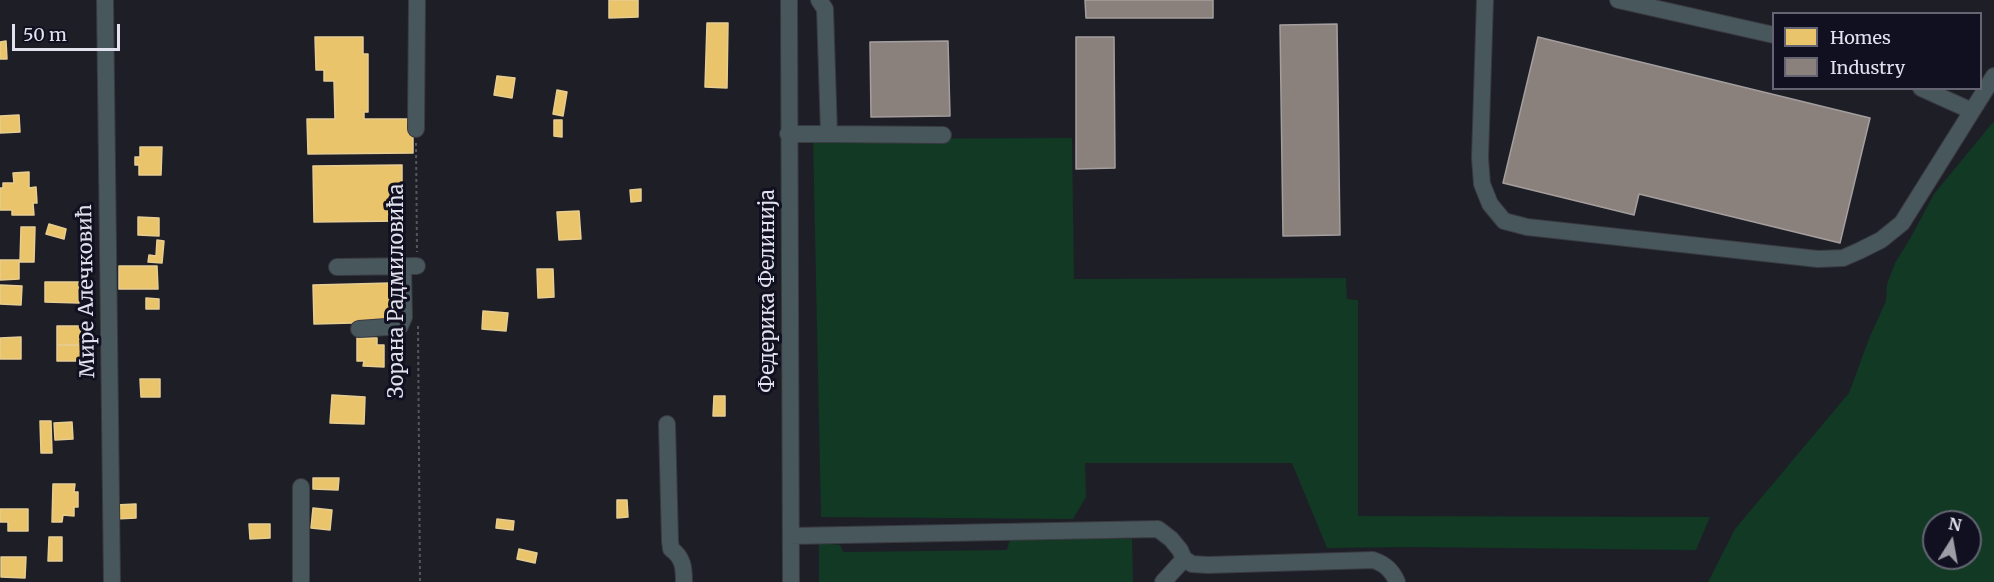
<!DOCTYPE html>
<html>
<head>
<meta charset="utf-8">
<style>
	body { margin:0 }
	#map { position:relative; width:1994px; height:582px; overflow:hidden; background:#1e1e26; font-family:Merriweather,serif }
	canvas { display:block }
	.legend { position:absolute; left:1772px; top:12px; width:210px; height:78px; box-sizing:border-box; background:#111020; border:2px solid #656472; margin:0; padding:8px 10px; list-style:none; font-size:18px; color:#e2e2ee }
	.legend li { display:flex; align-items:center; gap:12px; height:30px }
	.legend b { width:30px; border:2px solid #656472 }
	.north { position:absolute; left:1922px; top:510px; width:60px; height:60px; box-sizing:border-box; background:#111020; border:2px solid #656472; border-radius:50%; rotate:11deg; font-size:16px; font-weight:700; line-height:24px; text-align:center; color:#e2e2ee }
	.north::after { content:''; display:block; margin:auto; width:21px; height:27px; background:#9d9da8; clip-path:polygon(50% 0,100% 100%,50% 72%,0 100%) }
	.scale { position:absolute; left:12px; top:24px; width:108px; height:27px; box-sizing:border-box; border:3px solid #e2e2ee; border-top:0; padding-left:8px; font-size:18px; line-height:21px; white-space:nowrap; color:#e2e2ee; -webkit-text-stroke:4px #111020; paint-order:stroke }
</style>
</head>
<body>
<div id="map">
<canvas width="1994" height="582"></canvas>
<ul class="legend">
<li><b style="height:16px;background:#e9c46a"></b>Homes</li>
<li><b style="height:16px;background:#8a817c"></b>Industry</li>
</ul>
<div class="north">N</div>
<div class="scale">50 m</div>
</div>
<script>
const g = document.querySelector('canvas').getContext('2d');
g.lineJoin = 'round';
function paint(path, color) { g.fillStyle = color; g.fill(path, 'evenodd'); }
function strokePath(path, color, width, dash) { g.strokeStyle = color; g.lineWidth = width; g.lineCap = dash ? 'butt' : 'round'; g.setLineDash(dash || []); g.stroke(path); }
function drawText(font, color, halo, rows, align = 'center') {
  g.font = font + ' Merriweather,serif'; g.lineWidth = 6; g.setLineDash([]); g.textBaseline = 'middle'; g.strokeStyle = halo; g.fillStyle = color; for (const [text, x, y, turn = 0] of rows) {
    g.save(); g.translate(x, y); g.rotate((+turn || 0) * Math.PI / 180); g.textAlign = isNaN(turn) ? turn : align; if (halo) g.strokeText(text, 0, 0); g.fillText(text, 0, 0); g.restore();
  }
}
paint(new Path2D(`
	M1994 121V582H1708L1735 529 1849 393 1870 336 1886 301 1887 284 1895 263 1911 237 1934 194ZM1934 522H1970V558H1934Z
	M1072 138 1074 279 1346 278 1347 299 1358 300V516L1710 517 1696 550 1409 547 1327 548 1292 463H1085L1086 497 1073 519 821 517 813 139Z
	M1010 539H1132L1133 582H819V543L840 545 843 552 1007 550Z`), '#113924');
const homes = new Path2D(`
	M609 0H638V17L609 18Z
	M707 23H728L727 88 705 87Z
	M315 37H363V54H368V112H364V119H413V153L308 154 307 119H335L334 81H324V70H316Z
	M6 41 7 59H0V42Z
	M497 76 515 78 512 98 494 95Z
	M557 90 567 92 563 116 553 114Z
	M19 115 20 132 0 133V116Z
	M554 120H562V137L554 136Z
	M140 147H162L161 175H139V165H135V157H140Z
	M402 165V221L314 222 313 166Z
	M29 172V188L36 187 37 203H33L34 215H12V210H0V188H3V183H14L13 173Z
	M641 189V201L631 202 630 190Z
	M579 211 581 239 559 240 557 212Z
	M138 217 159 218V236L138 235Z
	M49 224 66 229 64 239 46 234Z
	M21 227H35L34 262H20Z
	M157 240 164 241 162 263 148 262 149 255 156 256Z
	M0 260H19V279L0 280Z
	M119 266H157L158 289H119Z
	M537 269H553L554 297 538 298Z
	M45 282H79V303L45 302Z
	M391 283 392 322 314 324 313 285Z
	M0 285 22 286 21 305 0 304Z
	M146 298 159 299V309H146Z
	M483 311 508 313 506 331 482 329Z
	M57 326H81V337H87V345H57Z
	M21 337V359H0V338Z
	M357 338H377V345H384V367L363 366 364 361H357Z
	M57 345H85V361H57Z
	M140 379H160V397H141Z
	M332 395 365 397 364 424 330 423Z
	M714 396H725V416H713Z
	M40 421H51L52 453H41Z
	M72 422 73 439 55 440 54 423Z
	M313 478H339L338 490 313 489Z
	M53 484H75L74 492H78V507H74V516L63 515 62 522H52Z
	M617 500H627L628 517 617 518Z
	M136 504V518L115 519V505Z
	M313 508 332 510 330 530 311 528Z
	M0 509H28V531H8V522H0Z
	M497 519 514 521 513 530 496 528Z
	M249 524H270V538L250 539Z
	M49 537H62V561H48Z
	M519 549 537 553 535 563 517 559Z
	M1 557H26L25 578 1 577Z`);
paint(homes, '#e9c46a');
strokePath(homes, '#e7cd92', 1.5);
const industry = new Path2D(`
	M1085 0H1213V18H1086Z
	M1337 24 1340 235 1283 236 1280 25Z
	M1076 37H1114L1115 168 1076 169Z
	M1538 37 1870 118 1840 243 1639 194 1634 215 1503 183Z
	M948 41 950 116 871 117 870 42Z`);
paint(industry, '#8a817c');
strokePath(industry, '#a49e9e', 1.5);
const minor = new Path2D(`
	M105 0 112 582
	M789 0 791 582
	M1485 0 1480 158 1482 184 1490 204 1504 221 1527 227 1818 259 1843 258 1859 251 1881 240 1902 223 1994 76
	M1618 0 1774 35
	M1921 88 1972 111
	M416 129 417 0
	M788 134H829L825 9 819 0
	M829 134 943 135
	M337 267 417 266
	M359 329 400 326 404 317 403 266
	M667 424 670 541 671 549C683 557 684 568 684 582
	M791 536 1158 529 1171 539 1180 550 1184 559 1192 564 1208 565 1373 560C1385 564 1392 570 1397 582
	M301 582V487
	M1163 582 1184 559`);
strokePath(minor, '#3a3a41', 18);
strokePath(new Path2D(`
	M416 143 417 252
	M418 326 420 582`), '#51595e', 2, [3, 3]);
strokePath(minor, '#48575c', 16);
drawText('20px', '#e2e2ee', '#111020', [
	["Мире Алечковић",87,291,-91],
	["Зорана Радмиловића",397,291,-90],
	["Федерика Фелинија",768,291,-90]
]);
</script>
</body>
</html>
